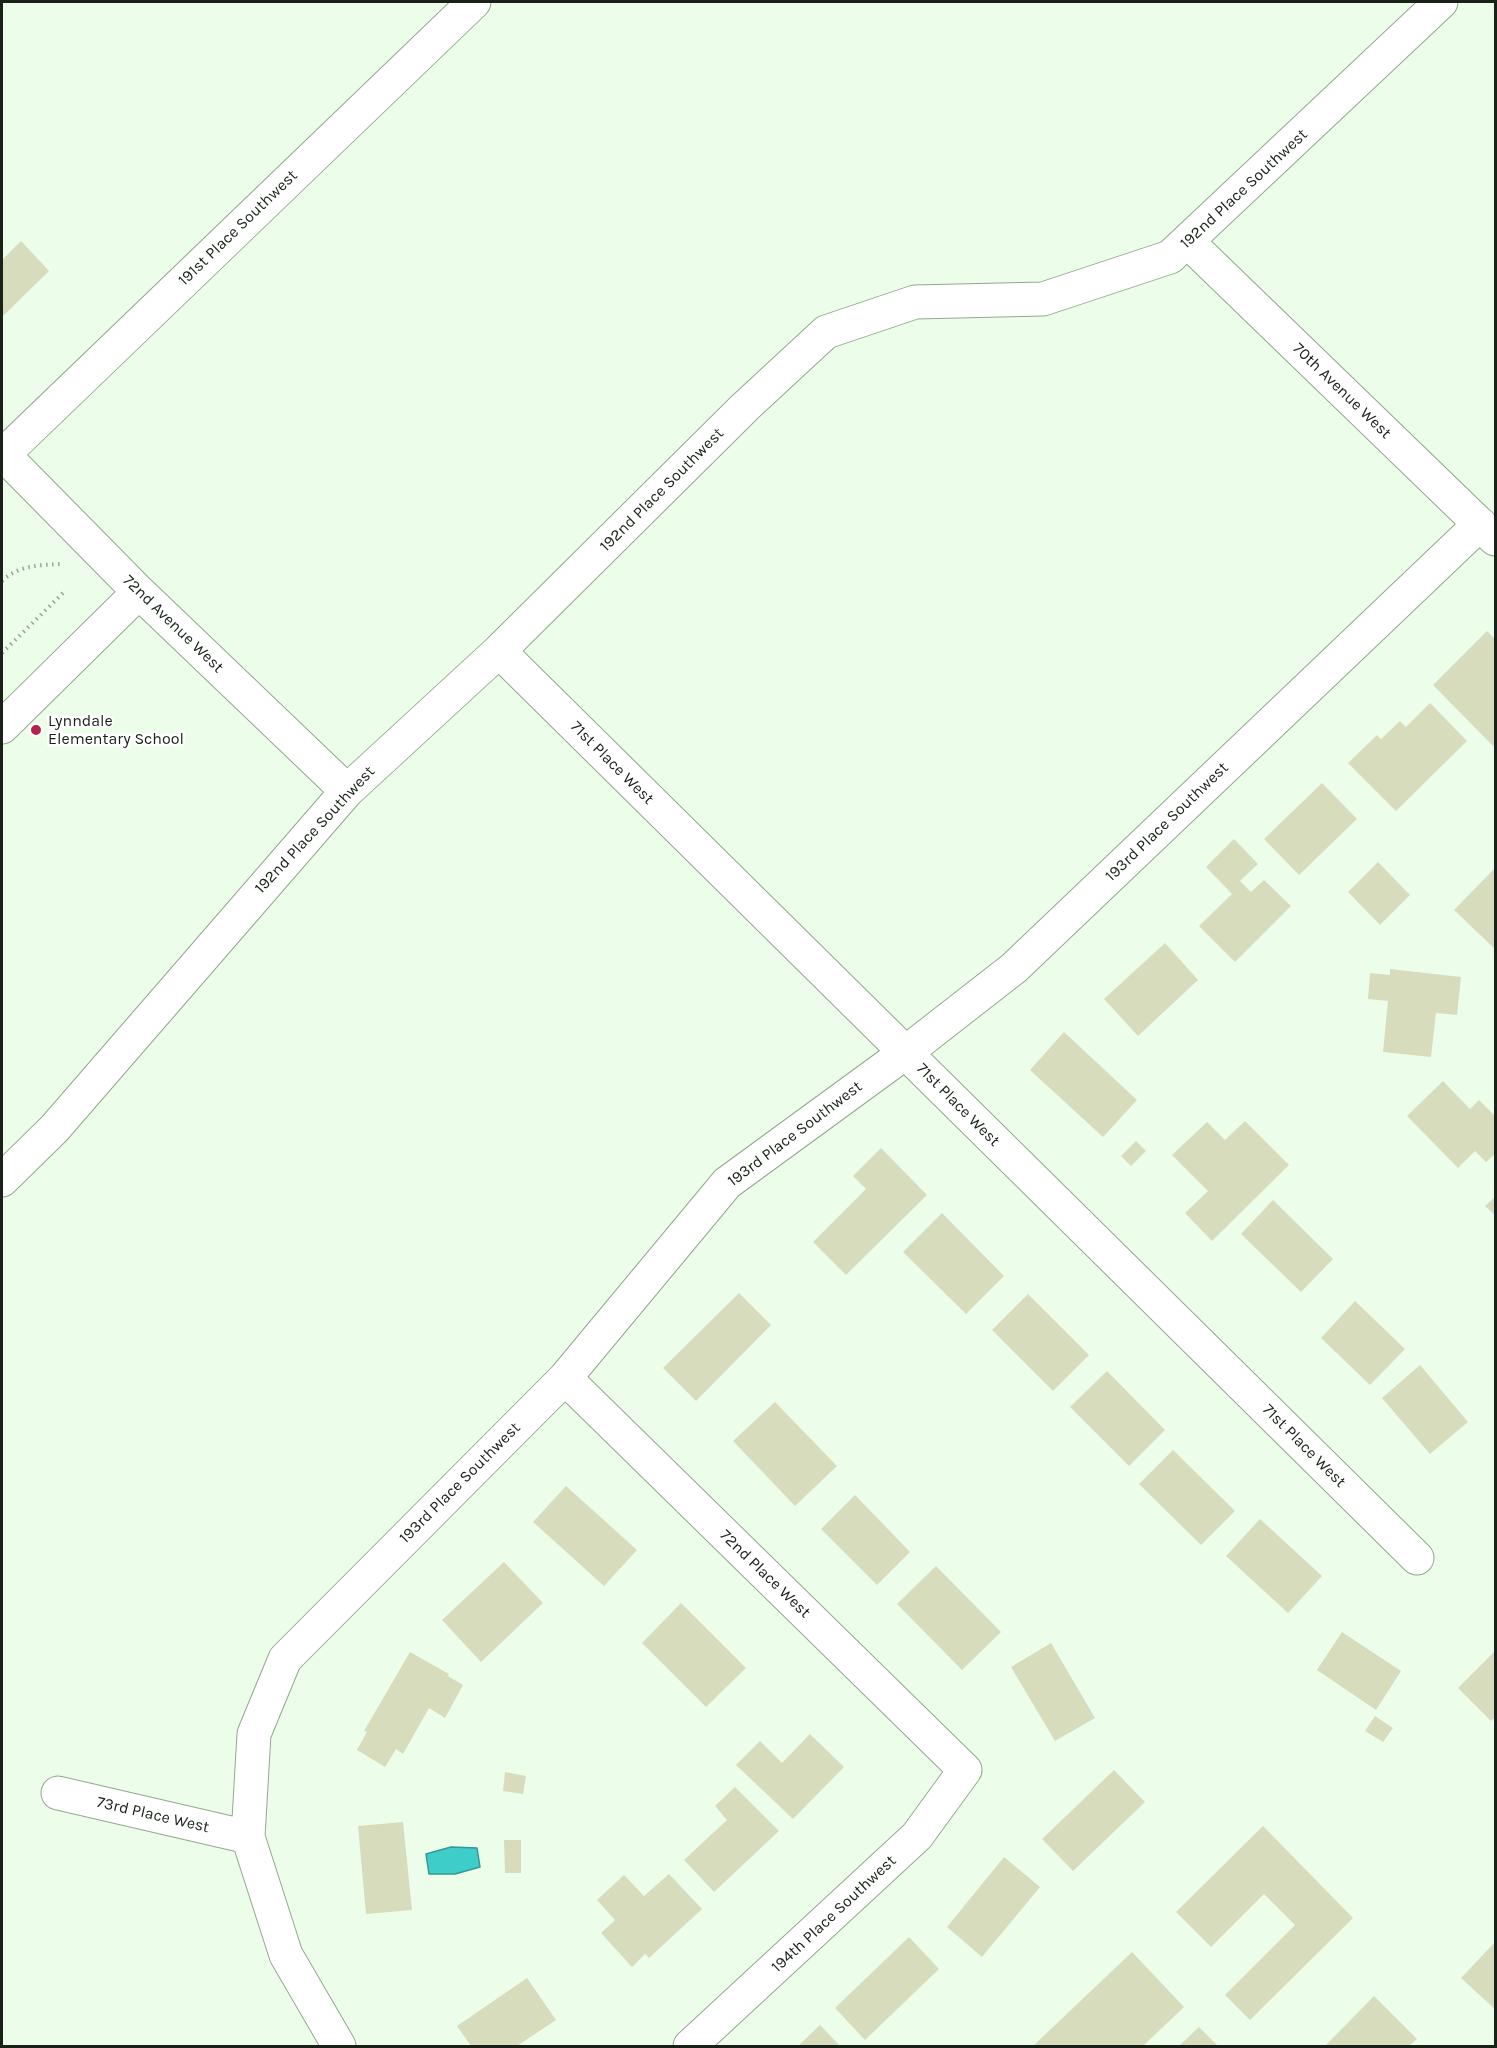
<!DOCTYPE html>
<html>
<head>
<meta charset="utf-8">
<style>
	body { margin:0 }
	#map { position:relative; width:1497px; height:2048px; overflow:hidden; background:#ecfee9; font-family:Karla,sans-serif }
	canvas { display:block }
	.frame { position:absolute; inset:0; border:3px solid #192118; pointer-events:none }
</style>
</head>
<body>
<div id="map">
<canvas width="1497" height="2048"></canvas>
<div class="frame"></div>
</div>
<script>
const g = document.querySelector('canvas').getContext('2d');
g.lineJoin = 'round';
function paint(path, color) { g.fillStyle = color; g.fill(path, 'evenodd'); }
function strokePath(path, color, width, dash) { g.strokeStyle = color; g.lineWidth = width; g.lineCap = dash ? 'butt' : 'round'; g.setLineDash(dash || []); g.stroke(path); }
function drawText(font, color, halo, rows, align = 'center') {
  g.font = font + ' Karla,sans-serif'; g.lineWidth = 5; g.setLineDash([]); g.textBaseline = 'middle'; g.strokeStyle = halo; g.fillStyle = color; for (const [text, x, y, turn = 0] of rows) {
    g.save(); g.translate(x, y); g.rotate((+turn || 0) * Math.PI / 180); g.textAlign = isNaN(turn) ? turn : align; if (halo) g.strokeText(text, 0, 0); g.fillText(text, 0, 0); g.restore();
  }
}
const water = new Path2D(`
	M451 1847 477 1848 480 1867 455 1874H429L426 1854Z`);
paint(water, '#3fcdca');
strokePath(water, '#349995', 1.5);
paint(new Path2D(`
	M21 241 49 271 2 317V260Z
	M1487 631 1496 640V744L1493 746 1433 685Z
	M1430 703 1467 741 1396 811 1348 763 1377 735 1381 739 1400 721 1406 727Z
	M1322 783 1357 819 1299 875 1264 839Z
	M1234 839 1258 864 1240 881 1251 892 1264 880 1291 906 1235 962 1199 926 1232 894 1206 867Z
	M1378 862 1410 895 1380 925 1348 892Z
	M1496 867V950L1454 910Z
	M1165 943 1198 980 1138 1036 1104 999Z
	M1390 969 1461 977 1457 1015 1436 1013 1431 1057 1383 1052 1388 1001 1368 999 1370 973 1390 975Z
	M1064 1032 1137 1100 1103 1137 1030 1070Z
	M1443 1081 1470 1109 1479 1100 1496 1117V1153L1486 1162 1475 1151 1458 1168 1407 1116Z
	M1245 1121 1289 1165 1212 1241 1185 1213 1208 1191 1172 1155 1207 1122 1225 1140Z
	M1136 1141 1146 1151 1131 1166 1121 1156Z
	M881 1148 927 1195 846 1275 813 1242 866 1189 853 1176Z
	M1496 1196V1216L1485 1206Z
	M1273 1200 1333 1259 1301 1292 1241 1234Z
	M942 1213 1004 1276 966 1314 903 1252Z
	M739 1293 771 1325 696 1401 663 1368Z
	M1028 1294 1089 1355 1053 1391 992 1330Z
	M1355 1301 1405 1349 1370 1385 1321 1338Z
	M1420 1365 1468 1422 1430 1454 1382 1398Z
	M1107 1371 1165 1430 1129 1466 1070 1407Z
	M775 1402 837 1466 795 1506 733 1441Z
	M1173 1450 1235 1511 1201 1545 1139 1484Z
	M566 1486 637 1550 604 1586 533 1522Z
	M855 1495 910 1552 877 1585 821 1529Z
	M1260 1519 1322 1576 1288 1613 1226 1556Z
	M504 1562 543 1603 481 1662 442 1620Z
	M936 1566 1001 1632 962 1670 897 1604Z
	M681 1603 746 1668 706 1707 642 1643Z
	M1342 1632 1401 1671 1376 1710 1317 1670Z
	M1051 1643 1095 1718 1055 1741 1011 1667Z
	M1496 1650V1716L1491 1721 1458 1688Z
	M410 1652 449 1674 448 1676 463 1685 445 1718 429 1708 403 1754 396 1749 385 1767 357 1750 367 1732 364 1731Z
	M1375 1716 1393 1728 1383 1742 1365 1731Z
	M810 1734 844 1767 793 1819 736 1765 760 1741 782 1763Z
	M1114 1770 1145 1802 1073 1871 1042 1839Z
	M505 1772 526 1776 523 1794 503 1791Z
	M735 1787 779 1831 714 1892 684 1860 727 1820 715 1806Z
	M403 1822 412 1910 366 1914 358 1826Z
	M1263 1826 1353 1918 1250 2020 1225 1995 1295 1925 1264 1894 1211 1947 1176 1912Z
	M504 1840H521V1873H505Z
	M1004 1857 1040 1887 982 1957 947 1927Z
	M669 1874 702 1909 649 1958 645 1954 632 1967 601 1933 615 1920 597 1900 624 1875 644 1896Z
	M909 1937 939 1969 865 2040 835 2008Z
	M1496 1941V2010L1461 1978Z
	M1132 1952 1184 2007 1143 2046H1033Z
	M527 1978 556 2020 517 2046H471L457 2026Z
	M1374 1996 1417 2039 1409 2046H1325Z
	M820 2025 840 2046H798Z
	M1199 2027 1218 2046H1179Z`), '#d7dcbd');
const minor = new Path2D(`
	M1188 242 1495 539
	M2 453 139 592 347 791
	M3 455 474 2
	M499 651 1417 1558
	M2 727 139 592
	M2 1180 54 1129 347 791 499 651 745 407 826 332 915 302 1043 299 1170 257 1441 2
	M565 1378 965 1770 917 1836 690 2046
	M58 1793 248 1837
	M339 2046 286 1955 248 1837 254 1734 285 1659 565 1378 727 1183 905 1053 1014 968 1480 524`);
strokePath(minor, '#93a88f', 35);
strokePath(new Path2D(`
	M2 581C19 565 40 565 62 564
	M2 653 63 593`), '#98a696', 4, [1.5, 4.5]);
strokePath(minor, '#fff', 33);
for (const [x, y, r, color] of [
	[36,730,6,"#b5234a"]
]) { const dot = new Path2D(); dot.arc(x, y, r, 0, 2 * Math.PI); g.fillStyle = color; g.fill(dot); strokePath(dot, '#fff', 2); }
drawText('16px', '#192118', '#fff', [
	["192nd Place Southwest",1244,189,-43],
	["191st Place Southwest",238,228,-44],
	["70th Avenue West",1342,391,44],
	["192nd Place Southwest",662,490,-45],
	["72nd Avenue West",173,624,44],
	["71st Place West",612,763,45],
	["193rd Place Southwest",1167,822,-44],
	["192nd Place Southwest",315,830,-47],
	["71st Place West",958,1105,45],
	["193rd Place Southwest",795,1134,-37],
	["71st Place West",1304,1446,45],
	["193rd Place Southwest",460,1483,-45],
	["72nd Place West",765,1574,44],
	["73rd Place West",153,1815,13],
	["194th Place Southwest",834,1914,-43]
]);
drawText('16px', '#192118', '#fff', [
	["Lynndale",48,721],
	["Elementary School",48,739]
], 'left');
</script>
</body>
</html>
